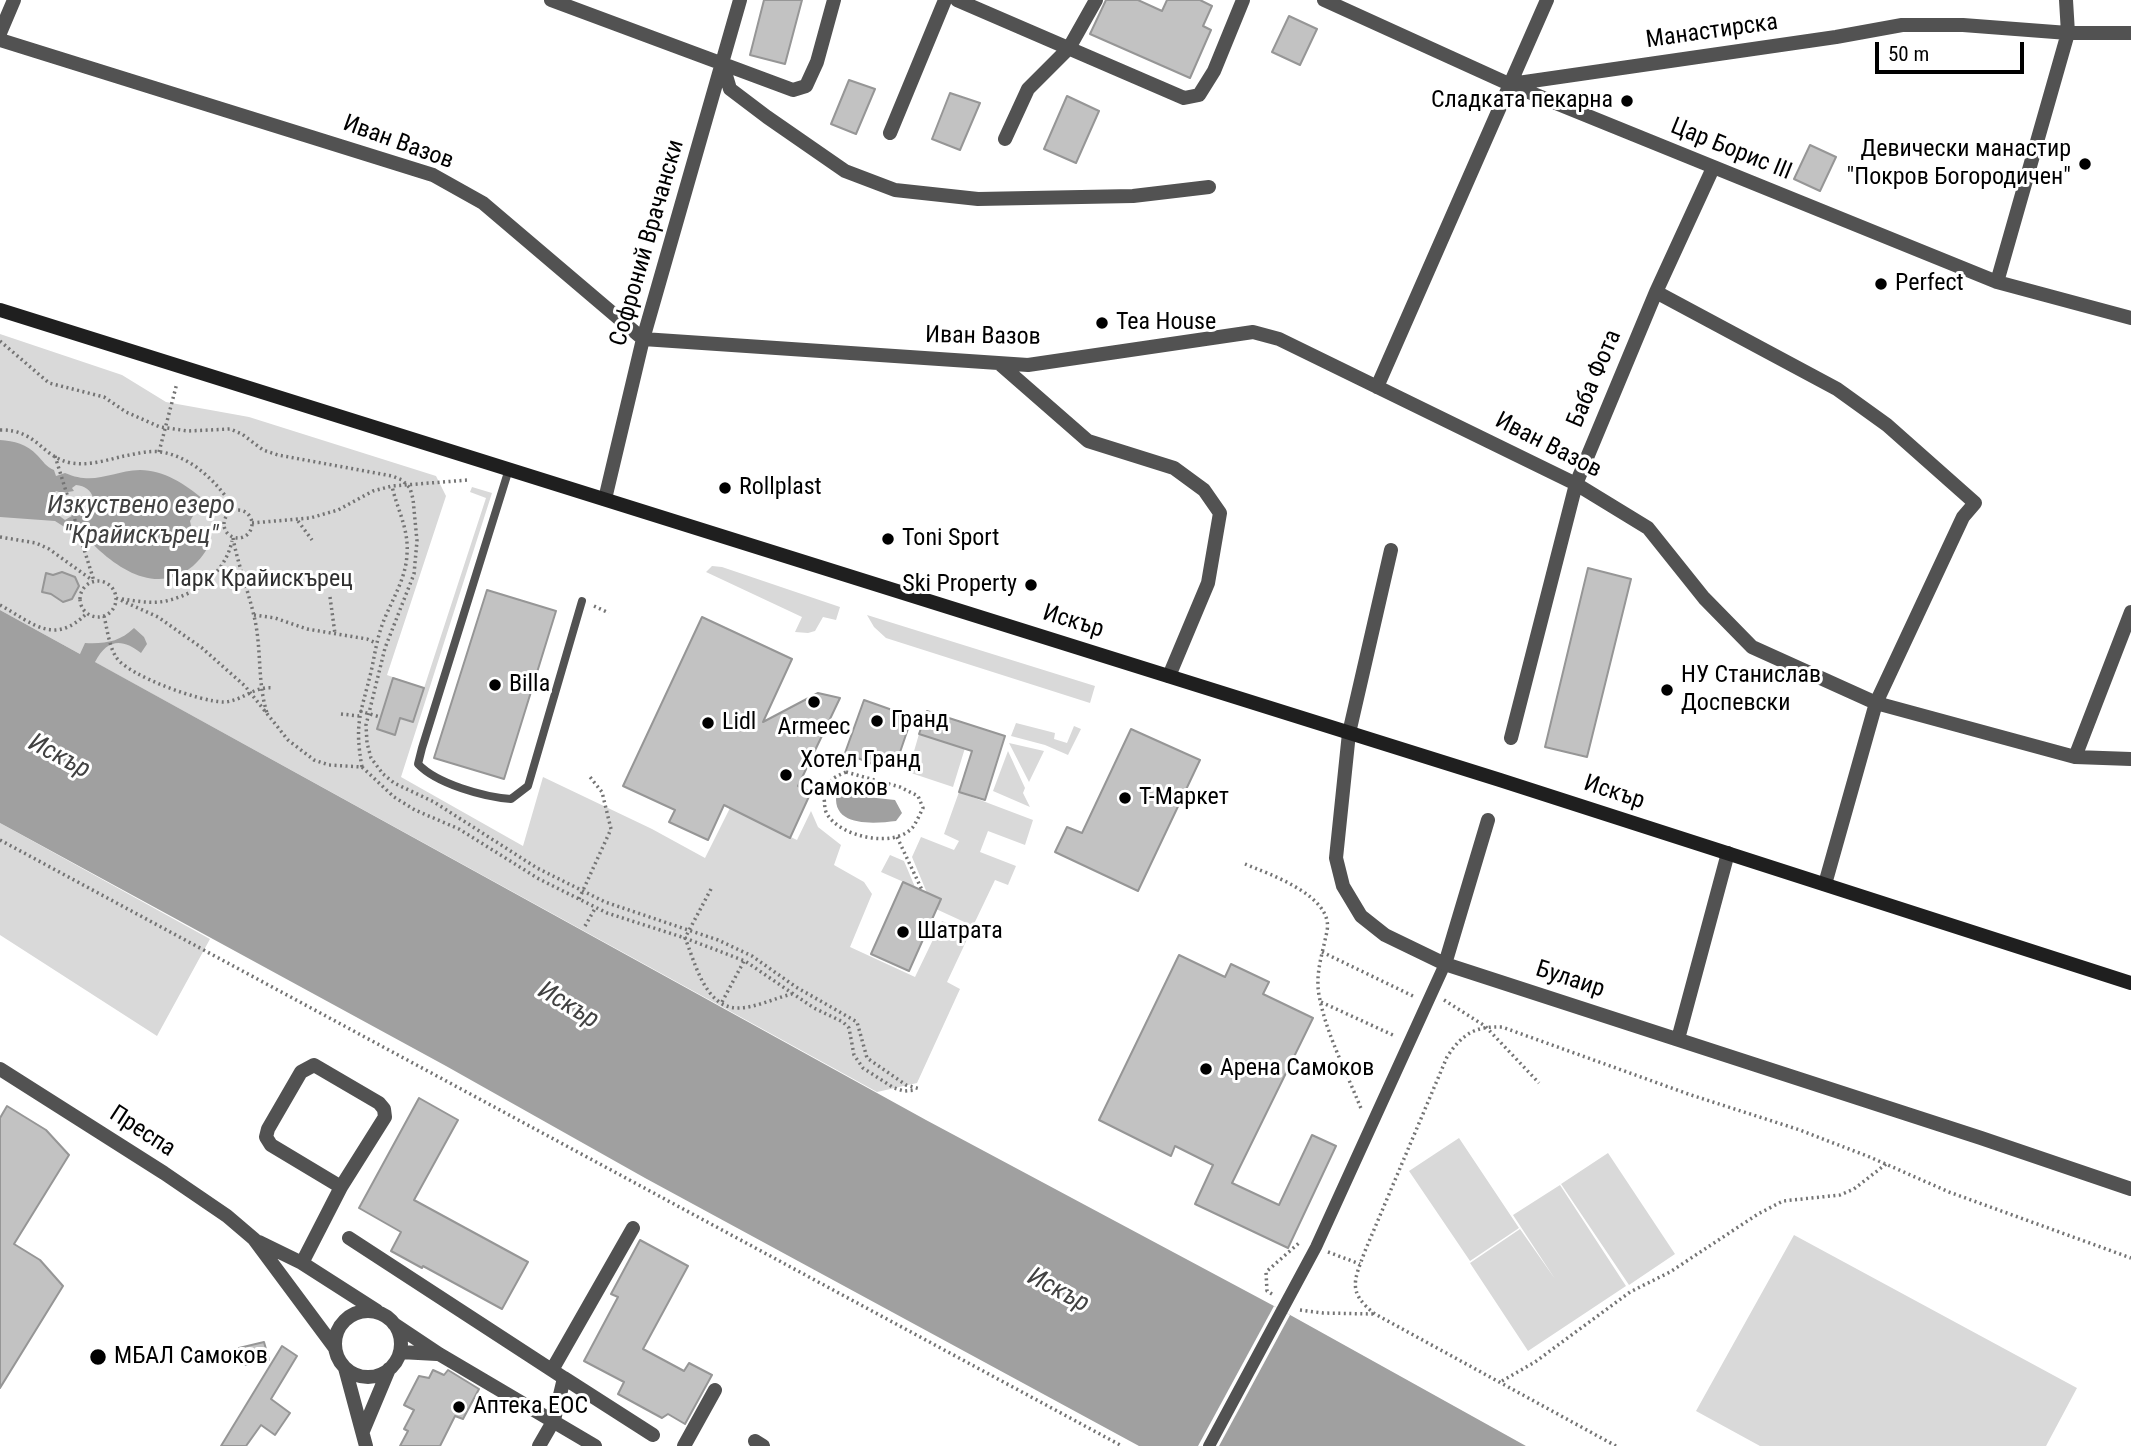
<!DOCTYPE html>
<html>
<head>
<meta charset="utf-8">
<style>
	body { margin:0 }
	#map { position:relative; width:2131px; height:1446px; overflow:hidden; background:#fff; font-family:"Roboto Condensed",sans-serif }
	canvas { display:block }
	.scale { position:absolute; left:1875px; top:42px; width:149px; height:32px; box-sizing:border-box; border:4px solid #000; border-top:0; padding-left:9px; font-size:21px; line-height:24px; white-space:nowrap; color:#000; -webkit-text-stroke:5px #fff; paint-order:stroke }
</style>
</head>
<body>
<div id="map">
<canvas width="2131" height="1446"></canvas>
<div class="scale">50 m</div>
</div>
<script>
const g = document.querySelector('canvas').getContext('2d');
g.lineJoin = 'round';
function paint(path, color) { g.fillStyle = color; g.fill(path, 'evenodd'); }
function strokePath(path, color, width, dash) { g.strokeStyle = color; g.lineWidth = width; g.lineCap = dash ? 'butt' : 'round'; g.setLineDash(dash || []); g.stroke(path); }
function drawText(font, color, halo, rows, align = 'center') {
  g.font = font + ' "Roboto Condensed",sans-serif'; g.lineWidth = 6; g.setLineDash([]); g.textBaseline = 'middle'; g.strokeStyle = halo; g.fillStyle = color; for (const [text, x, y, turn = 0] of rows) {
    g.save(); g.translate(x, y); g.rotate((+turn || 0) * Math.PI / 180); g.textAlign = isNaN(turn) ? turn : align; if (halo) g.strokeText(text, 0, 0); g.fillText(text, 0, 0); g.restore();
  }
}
paint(new Path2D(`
	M0 334 122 375 166 402 249 417 436 476 446 496 387 675 424 688 486 498 470 492 472 487 492 493 401 777 523 846 543 777 652 829 705 858 730 808 797 840 811 811 818 827 841 845 834 865 864 882 872 894 850 947 915 977 942 921 970 933 947 982 960 989 917 1083 877 1092 0 610Z
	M712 566 722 567 840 607 836 620 823 617 815 631 808 633 795 632 802 617 706 572Z
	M867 615 1095 686 1090 703 886 638 874 627Z
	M1016 723 1055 733 1054 739 1067 743 1074 726 1081 729 1068 755 1045 745 1011 736Z
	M919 734 965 748 953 787 908 772Z
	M1009 743 1044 751 1029 782Z
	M1008 751 1025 788 1023 793 1030 807 993 791Z
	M959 792 1033 820 1025 845 988 831 980 852 1016 866 1008 885 995 880 973 926 936 909 940 899 927 893 912 857 921 837 954 850 959 841 944 834Z
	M0 823 210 939 157 1036 0 935Z
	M890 855 904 861 915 887 881 872Z
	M1459 1138 1519 1228 1470 1261 1409 1171Z
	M1608 1153 1675 1254 1629 1285 1561 1184Z
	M1560 1185 1626 1286 1528 1351 1470 1263 1520 1229 1555 1279 1513 1215Z
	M1794 1235 2077 1388 2046 1446H1760L1696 1411Z`), '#d9d9d9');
paint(new Path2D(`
	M0 440C14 441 27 444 37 455 43 461 46 467 54 470L56 476 65 473C95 486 111 471 140 470 164 470 185 484 203 499L190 521 192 530H208L211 533C210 547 203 557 193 566 161 592 127 575 100 551 92 543 87 540 83 530L74 533 55 521 0 517ZM76 485C94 486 101 507 82 514L80 511 65 520C54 512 46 503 56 491L62 493 74 491 72 488Z
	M0 610 80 654 85 643C104 644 120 642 134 628L144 637 147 644 141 653C122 638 107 639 95 662L926 1120 1274 1306 1526 1446H1139L645 1178 446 1066 0 823Z
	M847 785 855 786 867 797 895 800 902 813 896 821C872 824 829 827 837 791Z`), '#a0a0a0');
paint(new Path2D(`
	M1274 1306 1290 1315 1219 1446H1198Z`), '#fff');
const building = new Path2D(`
	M764 0H802L785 64 750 55Z
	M1106 0H1138L1162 11 1167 0H1200L1212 6 1203 26 1211 30 1190 78 1090 34Z
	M1289 16 1317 29 1300 65 1272 52Z
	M849 80 875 89 856 134 831 124Z
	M950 93 980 103 960 150 932 139Z
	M1067 96 1099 111 1076 163 1044 149Z
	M1810 145 1836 157 1820 191 1794 179Z
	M1588 568 1631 579 1587 757 1545 747Z
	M62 572 75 577 79 586 72 599 63 602 51 594 42 592 46 573 53 575Z
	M487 590 556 611 504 779 434 758Z
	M702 617 792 659 763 722 818 693 840 698 798 786 811 792 790 838 724 805 708 840 669 822 675 810 623 786Z
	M393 678 424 688 413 722 400 718 395 735 377 729Z
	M864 700 912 717 897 761 879 754 875 765 845 753Z
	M927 711 1005 736 985 800 959 792 972 751 919 734Z
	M1131 729 1200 760 1138 891 1055 852 1067 827 1082 833Z
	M903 882 941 899 909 971 871 954Z
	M1179 955 1225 977 1231 964 1269 982 1263 994 1313 1018 1232 1183 1279 1205 1312 1135 1336 1146 1288 1248 1195 1204 1213 1165 1175 1146 1171 1156 1099 1120Z
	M419 1098 458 1120 414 1200 528 1262 502 1309 423 1266 422 1268 391 1251 401 1232 359 1208Z
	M7 1106 46 1130 69 1155 14 1244 40 1260 63 1286 0 1388V1118Z
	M640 1240 688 1266 643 1349 684 1371 689 1363 712 1375 685 1424 668 1414 662 1418 618 1394 624 1382 584 1361 618 1297 611 1294Z
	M264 1342 269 1360 245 1365 239 1348Z
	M282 1346 297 1356 271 1399 290 1413 275 1435 261 1425 246 1446H221Z
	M433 1370 444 1375 448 1370 479 1389 463 1419 455 1416 440 1446H400L408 1431 404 1429 414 1410 404 1405 419 1376 429 1378Z`);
paint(building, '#c2c2c2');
strokePath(building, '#969696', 2);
strokePath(new Path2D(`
	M0 341 49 383 104 397 126 412 160 427 188 431 230 429 242 434 263 450 278 455 392 476 402 480 410 488 413 499 417 541 414 574 385 648 366 725 367 743 371 758 383 774 394 783 434 802 537 868 605 902 718 940 752 956 796 987 857 1022 867 1058 906 1085 920 1089
	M0 430C37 429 41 457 71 463 89 466 107 460 124 456 136 454 149 450 161 452 193 457 219 484 235 510
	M159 452 177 383
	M55 456 94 581
	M224 524a14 14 0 1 1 28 0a14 14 0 1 1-28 0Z
	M298 521 312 540
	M252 523 310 518 338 510 373 491 392 486 468 480
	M0 537 36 543 49 549 92 580
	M233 538C238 565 248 590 254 616 262 648 257 682 267 713
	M80 599a18 18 0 1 1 36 0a18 18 0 1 1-36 0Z
	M330 597 335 634
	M116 598 158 617 202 648 245 686 288 740 314 760 329 765 362 767 394 797 415 810 459 829 539 879 607 913 685 938 745 961 814 1008 843 1022 849 1028 854 1055 863 1068 894 1088 904 1091 915 1090
	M122 599C136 601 151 604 166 601 197 594 225 573 232 541
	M0 605C34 624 54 646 87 613
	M594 606 609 613
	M254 615 275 618 307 629 367 639 376 643
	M104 616C107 628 109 646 116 657 128 676 201 702 224 702 243 701 255 685 274 688
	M360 711 380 717
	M341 714 359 716
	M362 767C354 723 361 713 371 672 375 654 377 637 384 620 393 598 406 578 407 554 409 529 397 509 392 486
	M846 772 900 787 918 796 923 808C920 814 917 821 913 827 895 849 840 837 827 814 824 809 825 804 824 798 823 783 834 777 846 772Z
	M897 837 922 890
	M0 840 1122 1446
	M1245 864C1269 874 1334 896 1327 931 1323 952 1315 973 1319 995 1326 1034 1347 1073 1362 1111
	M711 889 685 938C695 962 705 1008 738 1008 755 1008 775 998 792 994
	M579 899 611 829 602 792 590 777
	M585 926 596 907
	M1322 952 1413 996
	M1444 1000 1485 1026 1539 1083
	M722 1002 744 961
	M1321 1002 1395 1036
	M1328 1252 1360 1264
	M1272 1294 1267 1291 1266 1272 1299 1243
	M1300 1310 1323 1313 1373 1314
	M1502 1381 1535 1362 1630 1292 1670 1272 1758 1214 1783 1201 1840 1195 1854 1189 1886 1164
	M1616 1446 1375 1314C1347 1292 1354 1281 1365 1251L1447 1057C1462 1034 1475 1026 1502 1027L1691 1095 1800 1130 1872 1158 1949 1192 2131 1258`), '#747474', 3.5, [2, 3.5]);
strokePath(new Path2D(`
	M509 469 422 748 418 764C437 784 484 797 511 799L528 786 582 601`), '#525252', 8);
strokePath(new Path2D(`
	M1209 1446 1316 1247 1445 964`), '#525252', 12);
strokePath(new Path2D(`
	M551 0 793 90 806 86 817 62 834 0
	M957 0 1184 98 1199 95 1214 71 1243 0
	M1324 0 1509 84 1997 282 2131 318
	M0 33 14 0
	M0 40 433 175 483 203 643 339 1028 365 1253 332 1279 339 1576 484 1648 528 1704 598 1752 647 1876 703 2075 757 2131 759
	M722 62 730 89 767 117 845 171 895 190 978 199 1133 196 1209 187
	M1511 84 1836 37 1902 25H1963L2068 33H2131
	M890 133 945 0
	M1005 139 1028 89 1069 48 1096 0
	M1997 282 2068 33 2066 0
	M1656 292 1837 389 1887 425 1975 503 1963 517 1876 703 1825 884
	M1001 365 1088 441 1174 468 1204 490 1220 513 1208 583 1169 676
	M1377 387 1547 0
	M605 499 643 339 740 0
	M1391 550 1349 733 1336 858 1343 886 1361 916 1385 935 1445 964 1981 1138 2131 1189
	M1511 738 1576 484 1656 292 1713 168
	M2075 757 2131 612
	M1445 964 1488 820
	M1678 1039 1728 853
	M0 1069 164 1173 227 1216 254 1239 335 1348
	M349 1238 564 1378 554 1420 539 1446
	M259 1242 302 1263 377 1311
	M302 1263 341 1187 385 1117 384 1109 379 1103 314 1065 301 1072 268 1129 266 1137 271 1145 341 1187
	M335 1344a33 33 0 1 1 66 0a33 33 0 1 1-66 0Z
	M394 1324 439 1354 595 1446
	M400 1352 437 1354
	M345 1368 366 1446
	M552 1370 633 1228
	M564 1378 653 1435
	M363 1431 389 1369
	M755 1441 763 1446
	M684 1446 715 1390`), '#525252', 14);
strokePath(new Path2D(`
	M0 310 1500 780 2131 983`), '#1f1f1f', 14);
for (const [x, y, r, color] of [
	[1627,101,7,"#000"],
	[2085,164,7,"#000"],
	[1881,284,7,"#000"],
	[1102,323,7,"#000"],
	[725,488,7,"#000"],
	[888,539,7,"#000"],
	[1031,585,7,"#000"],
	[495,685,7,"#000"],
	[1667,690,7,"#000"],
	[814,702,7,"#000"],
	[877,721,7,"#000"],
	[708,723,7,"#000"],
	[786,775,7,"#000"],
	[1125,798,7,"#000"],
	[903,932,7,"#000"],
	[1206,1069,7,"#000"],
	[98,1357,9,"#000"],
	[459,1407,7,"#000"]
]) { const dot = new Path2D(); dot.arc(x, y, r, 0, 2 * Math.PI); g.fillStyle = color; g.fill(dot); strokePath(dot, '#fff', 2.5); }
drawText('24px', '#000', '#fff', [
	["Манастирска",1712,32,-8],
	["Иван Вазов",398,143,20],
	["Цар Борис III",1731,150,22],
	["Софроний Врачански",648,243,-74],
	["Иван Вазов",983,337,1],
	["Баба Фота",1595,379,-67],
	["Иван Вазов",1548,446,27],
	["Искър",1073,622,17],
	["Искър",1614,793,18],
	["Булаир",1570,980,18],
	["Преспа",142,1132,33]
]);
drawText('24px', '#000', '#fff', [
	["Сладката пекарна",1613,101,"right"],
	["Девически манастир",2071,150,"right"],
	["\"Покров Богородичен\"",2071,178,"right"],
	["Perfect",1895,284],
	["Tea House",1116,323],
	["Rollplast",739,488],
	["Toni Sport",902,539],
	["Ski Property",1017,585,"right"],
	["НУ Станислав",1681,676],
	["Доспевски",1681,704],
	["Billa",509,685],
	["Гранд",891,721],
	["Lidl",722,723],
	["Armeec",814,728,"center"],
	["Хотел Гранд",800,761],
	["Самоков",800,789],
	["Т-Маркет",1139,798],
	["Шатрата",917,932],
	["Арена Самоков",1220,1069],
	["МБАЛ Самоков",114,1357],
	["Аптека ЕОС",473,1407]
], 'left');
drawText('24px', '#303030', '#fff', [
	["Парк Крайискърец",259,580]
]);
drawText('italic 26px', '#414141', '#fff', [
	["Изкуствено езеро",141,506],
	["\"Крайискърец\"",141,536],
	["Искър",59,757,28],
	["Искър",568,1006,31],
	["Искър",1058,1291,28]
]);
</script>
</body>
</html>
